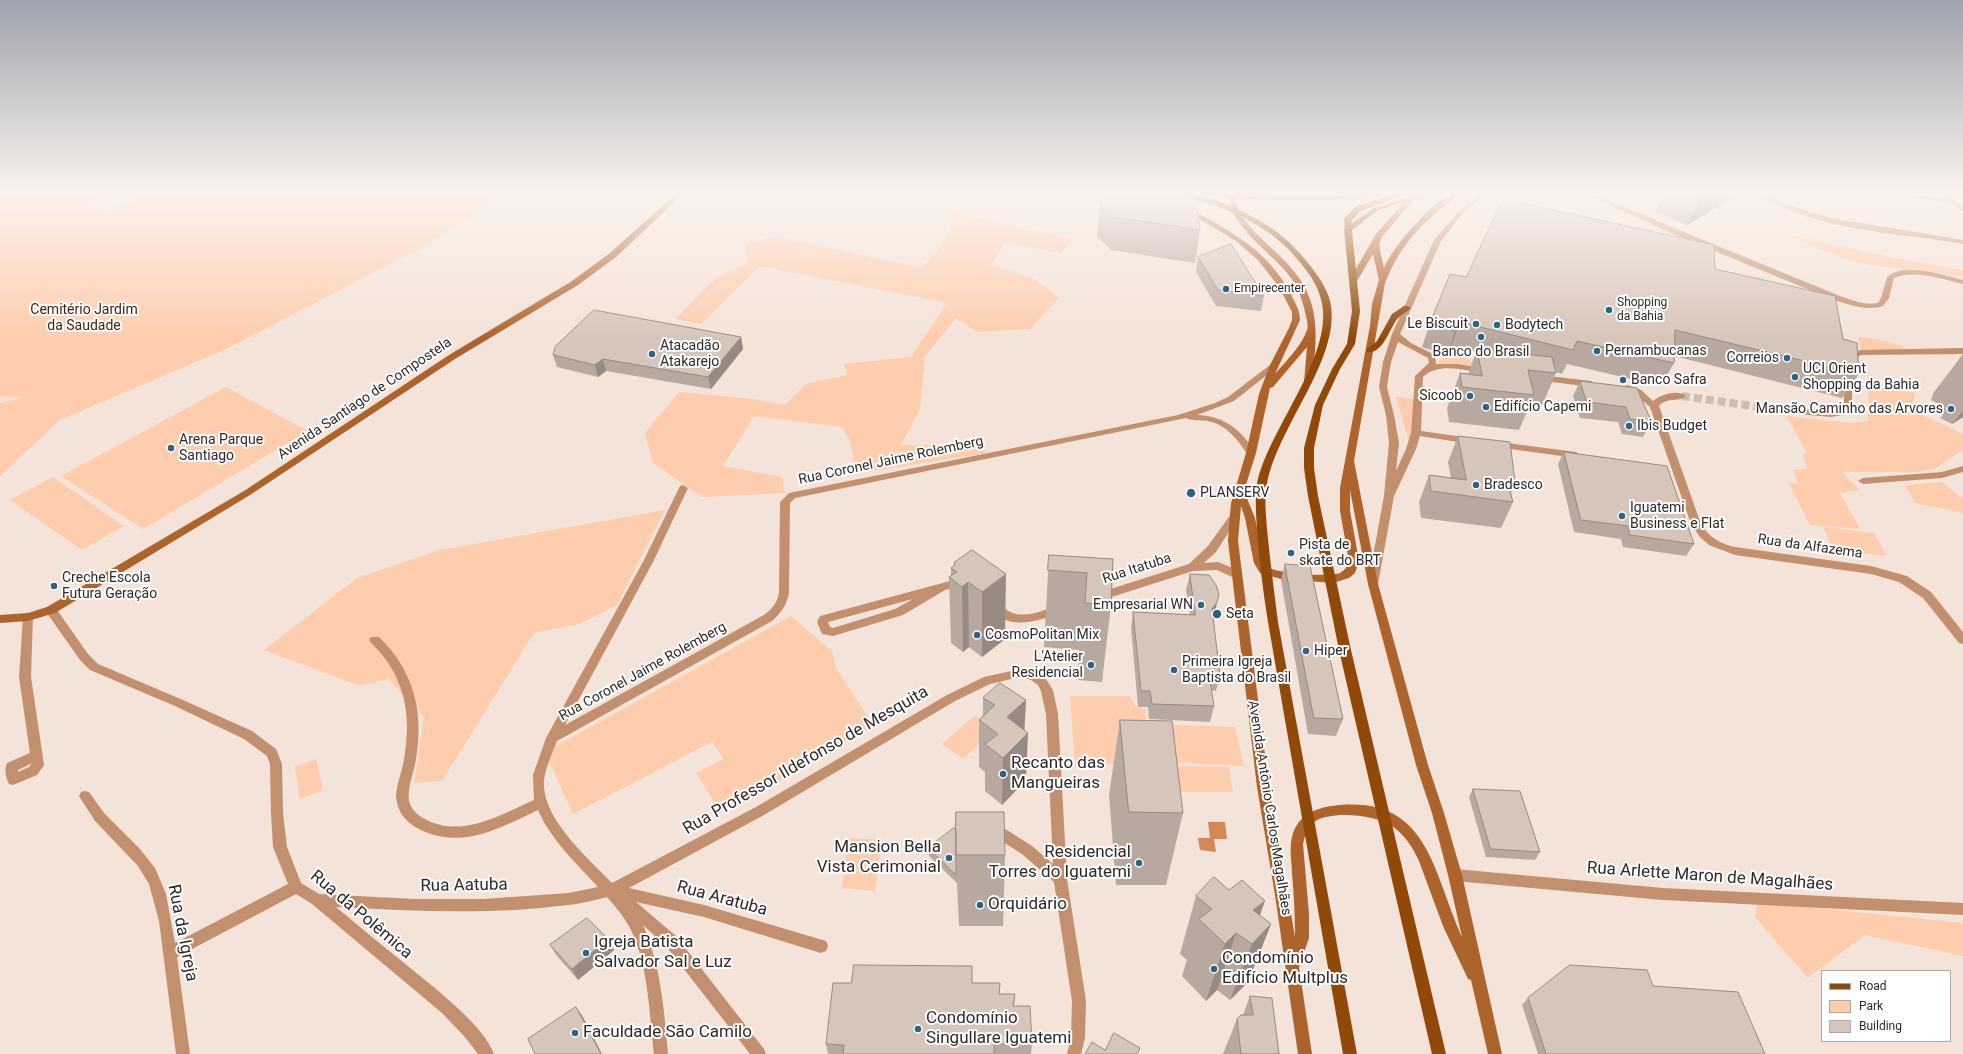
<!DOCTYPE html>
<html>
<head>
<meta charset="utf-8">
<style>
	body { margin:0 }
	#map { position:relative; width:1963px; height:1054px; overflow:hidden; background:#f4e3d8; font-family:Roboto,sans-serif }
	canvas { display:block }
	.legend { position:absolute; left:1821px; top:970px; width:130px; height:72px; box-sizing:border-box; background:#fff; border:1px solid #aca9a8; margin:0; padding:5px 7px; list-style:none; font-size:12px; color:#2f2925 }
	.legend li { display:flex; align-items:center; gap:8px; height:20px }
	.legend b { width:20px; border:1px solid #aca9a8 }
</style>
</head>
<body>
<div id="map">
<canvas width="1963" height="1054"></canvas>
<ul class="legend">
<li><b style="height:5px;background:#904908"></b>Road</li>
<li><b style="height:11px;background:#fecdad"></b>Park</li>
<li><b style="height:11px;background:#d6c5ba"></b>Building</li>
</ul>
</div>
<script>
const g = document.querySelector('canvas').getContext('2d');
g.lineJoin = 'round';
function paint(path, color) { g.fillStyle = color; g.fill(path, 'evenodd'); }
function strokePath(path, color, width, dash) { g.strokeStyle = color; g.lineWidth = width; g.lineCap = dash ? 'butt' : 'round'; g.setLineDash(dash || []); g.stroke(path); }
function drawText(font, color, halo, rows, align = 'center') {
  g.font = font + ' Roboto,sans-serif'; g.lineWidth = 4; g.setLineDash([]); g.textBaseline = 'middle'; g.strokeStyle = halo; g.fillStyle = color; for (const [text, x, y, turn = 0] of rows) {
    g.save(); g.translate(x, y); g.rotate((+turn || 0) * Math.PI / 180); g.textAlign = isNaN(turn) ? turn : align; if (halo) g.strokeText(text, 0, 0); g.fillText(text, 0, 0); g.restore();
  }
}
paint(new Path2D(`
	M0 192H113L85 206 108 211 147 192H505L435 241 224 350 60 420 0 476V403L23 398 0 396Z
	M959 214 1073 240 1060 253 1005 242 991 265 1033 278 1059 298 1030 329 977 332 956 318 925 356 920 409 901 445H945L956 439 987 453 853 474C854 453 853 444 842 427L754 416 723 466 782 477 785 493 702 497 653 463 645 433 679 392 752 399 785 405 806 384 847 375 844 364 911 357 947 303 760 266 701 324 675 319 715 279 746 264 747 244 774 236 922 268 940 247Z
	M1791 235 1895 258 1963 270V277L1856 263 1809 245Z
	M1858 337 1871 338 1903 346 1904 350 1861 351Z
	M1450 355H1462L1477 365 1439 364 1437 362Z
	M1869 385 1915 393 1912 410 1963 434V450L1936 468 1921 472H1842L1860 490 1840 493 1860 529 1810 525 1788 482 1799 485 1793 470 1807 469 1803 454H1808L1786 416 1852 423 1868 421Z
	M226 387 308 431 143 529 61 476Z
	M1396 397 1415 399 1410 445Z
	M53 477 124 526 82 550 10 500Z
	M1942 482 1963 499V513L1915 503 1905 485Z
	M665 510 617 605 579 624 534 633 442 781 414 783 424 717 388 679 360 686 264 650 357 578 440 550Z
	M1823 527 1874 533 1887 556 1834 550Z
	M791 616 832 651 836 668 873 725 752 798 749 795 720 811 696 773 724 759 712 742 573 814 545 752Z
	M1070 696H1130L1135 706 1145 709 1147 724 1235 727 1244 766 1164 762 1075 765Z
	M974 716 995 729 963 759 942 744Z
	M316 759 323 790 300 799 295 767Z
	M1173 766 1229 767 1233 792H1177Z
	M849 838 882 840 875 891 842 888Z
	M1758 902 1963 923V956L1865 935 1808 978 1755 917Z`), '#fecdad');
paint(new Path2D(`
	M1208 822H1225L1227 839H1214L1216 852 1200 850 1198 838H1210Z`), '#d38956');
strokePath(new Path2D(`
	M1682 396 1766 408`), '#cdbeb4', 8, [8, 4]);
strokePath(new Path2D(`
	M1764 408H1766`), '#cdbeb4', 10, [10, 5]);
paint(new Path2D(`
	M1755 192H1763L1789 205 1831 218 1963 240V244C1901 233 1833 232 1775 204 1768 201 1759 197 1755 192Z
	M1885 192H1901L1945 198 1943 192H1949L1952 199 1963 206V211L1949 203 1888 194Z
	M1274 362 1278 365 1277 367 1234 401 1197 415C1225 416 1241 430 1256 453L1254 455H1248C1238 440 1227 425 1208 421 1201 420 1192 421 1186 418L795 498 790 503 789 593C787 605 781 613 772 621L557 741C552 754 546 766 544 780 541 818 588 858 612 883L756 807 947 695 984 677 1020 669 1038 673 1046 679 1053 690 1058 714 1067 879 1086 1001 1085 1038 1081 1054H1067L1071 1038 1072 1001 1054 882 1022 854 989 833 988 829 989 825 994 823 999 825 1032 846 1053 864 1046 714 1041 691 1038 685 1031 680 1020 677 990 684 955 701 764 815 629 888 704 905 826 941 828 946 826 951 821 953 704 917 636 902 676 936 764 1049 766 1054H750L666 946 643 925C661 966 664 1010 668 1054H654C649 1013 649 968 631 930 625 918 616 907 607 897 594 900 581 904 568 905 491 915 413 911 336 907 362 929 388 950 414 971 438 991 483 1025 494 1054H478L464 1036 442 1013 312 904 296 894 177 957 190 1054H176L159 921 149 884 138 866 95 821 79 796 81 792 85 791 89 792 104 813 139 848 155 868 166 894 175 943 288 884 273 847 271 813 270 764 267 756 244 739 175 706 90 670 80 660 47 613 46 610 47 607H55L88 654 98 664 183 700 252 731 276 749 282 764 283 813 287 847 301 883 319 894 414 899H483L569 893 598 887C576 863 551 840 538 810 498 829 460 851 417 828 404 821 397 810 396 796 397 783 402 772 404 759 412 715 405 675 371 643L369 640 371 637H379C414 671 424 712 416 759 414 773 407 787 409 801 411 809 418 816 425 819 461 839 500 815 534 800L533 775 546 738 643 562 680 486 683 485 688 488 653 562 565 725 764 615C772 609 777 603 779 593L780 502 789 493 1178 415 1215 403 1228 397Z
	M1963 466V472L1942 478 1863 484 1858 481 1863 478 1942 472Z
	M1234 513 1239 516 1216 552 1204 563 1218 562 1240 571 1241 574 1240 577H1232L1217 570 1193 571 1099 601 1095 600 1094 597 1095 594 1189 564 1208 546 1231 514Z
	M961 578 965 579 966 582 965 585 945 590 903 615 833 636 822 634 817 622 820 616 824 615ZM913 599 895 609 833 628 830 627 828 622Z
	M997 603C1003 605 1006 611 1013 613 1027 618 1044 610 1057 606L1061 607 1062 610 1061 613C1040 620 1006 633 992 607L993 604Z
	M28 613 32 614 33 617 31 677 44 765 37 775 13 785 9 784C6 778 4 769 7 763L30 753 19 677 23 617 24 614ZM32 763 29 767 18 772V770Z`), '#c2906e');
paint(new Path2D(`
	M1482 192H1489L1463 213 1441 241 1400 334 1411 343 1435 355 1436 364H1457L1485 368 1486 370 1482 373C1464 370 1438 362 1423 377L1421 431 1471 438 1476 441 1471 444 1420 436 1416 449 1394 496 1378 584 1377 587H1369L1368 584 1384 496 1389 443 1386 415 1379 387 1383 362 1392 334 1434 240 1459 211ZM1398 342 1428 358 1429 363 1415 376 1411 433 1406 449 1396 471 1399 443 1394 415 1387 387 1391 362Z
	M1581 192H1589L1679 230 1840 296C1851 300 1866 306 1878 303L1881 298 1887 277C1903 262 1944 275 1963 280V284C1942 279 1915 269 1894 278L1889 298 1883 306C1867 311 1850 305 1834 300L1673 234Z
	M1963 348V354L1861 355C1856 357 1853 362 1848 364L1844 361 1851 353 1861 350Z
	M1848 374 1852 377V406L1847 414 1831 417 1766 411 1762 408 1766 405 1831 411 1841 410 1844 406V377Z
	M1540 375 1591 381 1595 384 1591 387 1537 380 1536 378Z
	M1627 385 1641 390 1653 401C1661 394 1678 389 1686 396 1679 403 1668 396 1659 406L1701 524C1709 537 1720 544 1735 547L1871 566 1907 576 1931 592 1963 632V644L1959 643 1923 598 1899 582 1871 574 1735 555 1709 545 1700 537 1691 524 1650 407 1635 394 1623 388Z
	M1499 442 1576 452 1581 455 1576 458 1496 447 1494 445 1496 443Z
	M1455 869 1663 888 1963 903V915L1663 900 1455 881 1450 879 1448 875 1450 871Z`), '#c2906e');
paint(new Path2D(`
	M678 192H685L616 257 578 285 455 359 250 495 55 613 28 621 0 623V615L28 613 47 607 244 491 449 355 572 281 610 253Z
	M1230 192H1236C1232 218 1268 243 1284 260 1293 270 1303 281 1308 294 1320 322 1315 353 1312 382L1308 385 1304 382 1307 347 1273 387 1270 388 1256 453 1244 491 1255 518 1264 562C1265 564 1266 566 1268 567 1277 574 1330 577 1340 573 1345 570 1347 567 1349 561L1340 511V488L1370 326 1372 304 1379 280 1373 254 1357 281H1354L1350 279 1376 234 1413 192H1420L1382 237 1379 245 1384 268C1392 248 1439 191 1461 192 1454 200 1443 206 1435 214 1412 233 1396 255 1385 283L1354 461 1378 584 1428 765 1444 813 1462 875 1502 1054H1488L1471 980 1468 979 1443 926 1419 861C1413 848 1405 835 1392 826 1376 815 1331 810 1314 822 1307 828 1305 836 1303 844L1309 914V938L1299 967 1312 1054H1298L1275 895 1257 787 1228 541 1231 503 1246 453 1259 394 1270 365 1289 328 1292 320V312L1279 287 1258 260 1236 241 1185 210V208H1189C1231 232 1267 249 1291 294 1295 303 1300 310 1300 320L1275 374C1286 361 1301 347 1307 330 1309 326 1306 317 1305 312 1302 298 1297 285 1288 274 1272 253 1223 221 1230 192ZM1350 490 1368 584 1416 765 1432 813 1448 875 1462 937C1432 870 1428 793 1332 806 1312 809 1297 817 1292 837 1289 849 1292 862 1292 873 1294 895 1295 916 1295 937L1269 787 1238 541 1241 506 1245 518 1254 563 1260 573 1281 579 1333 583 1349 578 1355 573 1359 561 1350 511Z`), '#ad632c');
paint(new Path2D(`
	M1177 192C1207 192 1252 214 1277 232 1290 242 1302 255 1312 268 1321 280 1329 292 1331 306 1339 361 1277 428 1267 484 1264 499 1266 513 1267 529 1270 560 1274 591 1278 622L1357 1054H1343L1268 622C1263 591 1259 560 1257 529 1256 513 1255 499 1257 484 1268 428 1339 351 1320 296 1315 279 1303 266 1292 253 1271 230 1242 215 1213 205 1204 202 1182 197 1177 192Z
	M1430 192H1440L1378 210 1352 230 1360 311 1355 344 1340 369 1323 405 1314 448V468L1318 496 1351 650 1446 1054H1432L1339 650 1308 496 1304 468V448L1315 405 1332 369 1347 344 1352 311 1344 229 1374 208Z
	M1404 306H1407L1411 308C1407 312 1402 314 1398 318 1390 327 1383 355 1367 352L1366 350 1377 341 1392 314Z`), '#904908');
paint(new Path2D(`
	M1205 192 1298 196 1390 192C1376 203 1218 203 1205 192Z
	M1399 192H1410L1361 211 1352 220 1351 231H1345L1344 219 1355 207Z`), '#824004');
paint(new Path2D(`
	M573 192H593L589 195Z
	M1665 192H1737L1733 198 1687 225 1655 212Z
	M1774 192H1801L1798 196 1788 199Z
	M1100 204 1200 230 1195 263 1111 250 1097 236Z
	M1198 257 1264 296 1261 311 1216 306 1196 272Z
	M1715 269 1843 339 1859 374 1842 398 1674 356V363L1661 386 1567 364 1562 374 1556 372V373L1541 408 1529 407 1519 430 1449 422 1447 408 1460 373 1468 374 1476 352 1451 346 1447 355 1422 347 1430 323 1466 277Z
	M741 337 743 349 711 389 606 371 598 377 557 367 553 355Z
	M1963 354V417L1952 424 1940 418 1943 415 1936 412 1941 405 1931 400 1934 392Z
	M1580 381 1651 421 1643 437 1622 434 1618 422 1580 418 1573 396Z
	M1458 436 1515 482 1511 493 1513 502 1501 528 1421 518 1419 502 1429 475 1451 478 1448 462Z
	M1564 452 1694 544 1686 556 1623 547 1621 539 1574 532 1558 464Z
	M972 550 1005 639 982 657 969 647 963 652 951 643 949 577 951 576V568L954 566V563Z
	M1049 555 1113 559 1111 605 1102 682 1078 680 1079 650 1044 647Z
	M1285 564 1343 719 1336 736 1308 734 1281 580Z
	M1190 574 1213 618 1220 675 1216 691 1211 690 1214 706 1210 722 1149 719 1148 707H1138L1131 628 1133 612 1190 615 1186 590Z
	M983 698 1026 700 1024 730 1026 780 1002 805 985 791V772L979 767V720L983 716Z
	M1120 720 1183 813 1166 885H1116L1109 795Z
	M1473 789 1540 852 1535 860 1486 857 1469 797Z
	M956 831 1005 855 1003 926H959L957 883 929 856 928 848Z
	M1196 896 1260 916 1271 924 1248 982 1230 1000 1217 990 1206 1001 1182 976 1187 960 1180 954Z
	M608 939 614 950 578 980 557 956 550 945Z
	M972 966V983L999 994H1015L1014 1006 1032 1044 1031 1054H828L826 1044Z
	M1653 986 1765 1054H1538L1522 1005 1528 998Z
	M1250 996 1279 1054H1223L1237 1019 1243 1015Z`), '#b8a9a0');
paint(new Path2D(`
	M589 192H593L589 195Z
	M1705 192H1737L1733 198 1687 225 1703 193Z
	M1792 192H1801L1798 196 1788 199Z
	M1460 322 1451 346 1447 355 1455 331Z
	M741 337 743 349 711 389 708 377Z
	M603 359 606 371 598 377 595 365Z
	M1963 411V417L1952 424Z
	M1006 574 1005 639 982 657V592Z
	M968 582 969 647 963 652 962 587Z
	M1217 602 1214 618 1212 609Z
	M1026 700 1024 738 1028 733 1026 780 1002 805 1003 758 1007 717Z
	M1265 901 1250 943 1253 910Z
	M1271 924 1248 982 1230 1000 1252 944Z
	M1236 933 1217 990 1206 1001 1225 944Z
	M608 939 614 950 578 980 572 969Z
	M576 1007 583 1017 602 1054H601Z`), '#968a82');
const building = new Path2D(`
	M1106 192H1177L1197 208 1200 230 1114 217 1100 204Z
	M1503 199 1714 245 1715 269 1835 296 1843 339 1857 343 1859 374 1675 330 1674 363 1577 341 1573 350 1460 322 1455 331 1430 323 1450 274 1466 277Z
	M1231 244 1264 296 1218 290 1198 257Z
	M594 310 741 337 708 377 603 359 595 365 553 355 555 347Z
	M1477 349 1552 357 1556 373 1528 370 1534 395 1462 387 1460 373 1482 376Z
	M1580 381 1637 388 1651 421 1630 419 1626 407 1587 402Z
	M1458 436 1510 442 1515 482 1507 481 1513 502 1431 491 1429 475 1466 480Z
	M1564 452 1667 466 1694 544 1630 535 1628 526 1581 520Z
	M972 550 1006 574 982 592 968 582 962 587 949 577 957 572 951 568 955 565 954 563Z
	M1049 555 1113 559 1111 605 1085 603 1087 573 1048 570Z
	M1285 564 1310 566 1343 719 1314 718Z
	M1190 574 1209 575 1216 585 1219 594 1217 602 1212 609 1220 675 1209 674 1214 706 1152 704 1150 691H1141L1133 612 1195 615Z
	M1000 683 1026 700 1007 717 1028 733 1003 758 985 744 998 734 979 720 995 705 983 698Z
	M1120 720 1172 721 1183 813 1129 812Z
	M1473 789 1520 791 1540 852 1491 849Z
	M956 812H1004L1005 855H956Z
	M954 828 956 831V875L928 848Z
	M1214 877 1229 890 1242 880 1265 901 1253 910 1271 924 1252 944 1236 933 1225 944 1199 919 1212 909 1196 896Z
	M587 918 608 939 572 969 550 945Z
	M854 965 972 966V983H1000L999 994H1015L1013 1006H1030L1032 1044H994V1054H843L844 1045 826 1044 833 983H851Z
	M1570 965 1647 970 1653 986 1738 992 1765 1054H1546L1528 998Z
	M1250 996 1272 998 1279 1054H1241L1237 1019 1241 1015H1253Z
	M576 1007 601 1054H535L528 1039Z
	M1114 1033 1140 1048 1137 1054H1085L1092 1042 1105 1050Z`);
paint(building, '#d6c5ba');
strokePath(building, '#968a82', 1);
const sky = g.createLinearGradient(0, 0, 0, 339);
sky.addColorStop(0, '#9fa3ae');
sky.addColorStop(0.57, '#faf2ed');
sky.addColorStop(1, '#faf2ed00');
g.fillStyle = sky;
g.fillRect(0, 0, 1963, 339);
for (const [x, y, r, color] of [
	[1226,289,4,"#2f637f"],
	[1609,310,4,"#2f637f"],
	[1476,324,4,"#2f637f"],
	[1497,325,4,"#2f637f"],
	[1481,337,4,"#2f637f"],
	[1597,351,4,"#2f637f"],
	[652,354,4,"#2f637f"],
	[1787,358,4,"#2f637f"],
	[1795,377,4,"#2f637f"],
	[1623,380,4,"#2f637f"],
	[1470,396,4,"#2f637f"],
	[1486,407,4,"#2f637f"],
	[1951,409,4,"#2f637f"],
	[1629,426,4,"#2f637f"],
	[171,448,4,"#2f637f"],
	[1476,485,4,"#2f637f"],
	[1191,493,5,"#2f637f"],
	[1622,516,4,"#2f637f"],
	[1291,553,4,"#2f637f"],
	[54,586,4,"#2f637f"],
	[1201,605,4,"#2f637f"],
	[1217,614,5,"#2f637f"],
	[977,635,4,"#2f637f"],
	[1306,651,4,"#2f637f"],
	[1091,665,4,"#2f637f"],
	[1174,670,4,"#2f637f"],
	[1003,774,4,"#2f637f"],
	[949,858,4,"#2f637f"],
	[1139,863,4,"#2f637f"],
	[980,905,4,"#2f637f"],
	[586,953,4,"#2f637f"],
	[1214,969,4,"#2f637f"],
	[918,1029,4,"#2f637f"],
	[575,1033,4,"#2f637f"]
]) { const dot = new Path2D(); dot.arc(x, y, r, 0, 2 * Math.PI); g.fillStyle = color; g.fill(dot); strokePath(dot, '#fff', 1.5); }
drawText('12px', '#2f2925', '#fff', [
	["Empirecenter",1234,289],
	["Shopping",1617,303],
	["da Bahia",1617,317]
], 'left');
drawText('14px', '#43250f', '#fff', [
	["Cemitério Jardim",84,310],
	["da Saudade",84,326]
]);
drawText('14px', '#2f2925', '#fff', [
	["Le Biscuit",1468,324,"right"],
	["Bodytech",1505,325],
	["Atacadão",660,346],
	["Atakarejo",660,362],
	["Pernambucanas",1605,351],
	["Banco do Brasil",1481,352,"center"],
	["Correios",1779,358,"right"],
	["UCI Orient",1803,369],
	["Shopping da Bahia",1803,385],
	["Banco Safra",1631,380],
	["Sicoob",1462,396,"right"],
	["Edifício Capemi",1494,407],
	["Mansão Caminho das Arvores",1943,409,"right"],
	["Ibis Budget",1637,426],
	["Arena Parque",179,440],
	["Santiago",179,456],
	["Bradesco",1484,485],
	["PLANSERV",1200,493],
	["Iguatemi",1630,508],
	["Business e Flat",1630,524],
	["Pista de",1299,545],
	["skate do BRT",1299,561],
	["Creche Escola",62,578],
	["Futura Geração",62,594],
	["Empresarial WN",1193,605,"right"],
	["Seta",1226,614],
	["CosmoPolitan Mix",985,635],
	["Hiper",1314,651],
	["L'Atelier",1083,657,"right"],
	["Residencial",1083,673,"right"],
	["Primeira Igreja",1182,662],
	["Baptista do Brasil",1182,678]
], 'left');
drawText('14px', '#2f2925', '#fff', [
	["Avenida Santiago de Compostela",365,399,-34],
	["Rua Coronel Jaime Rolemberg",891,461,-12],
	["Rua da Alfazema",1810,547,8],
	["Rua Itatuba",1137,569,-18],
	["Rua Coronel Jaime Rolemberg",643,672,-29],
	["Avenida Antônio Carlos Magalhães",1269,808,81]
]);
drawText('17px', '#2f2925', '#fff', [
	["Rua Professor Ildefonso de Mesquita",806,761,-30],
	["Rua Arlette Maron de Magalhães",1710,877,4],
	["Rua Aatuba",464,886,-1],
	["Rua Aratuba",722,899,15],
	["Rua da Polêmica",361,915,40],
	["Rua da Igreja",182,933,79]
]);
drawText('17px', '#2f2925', '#fff', [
	["Recanto das",1011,764],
	["Mangueiras",1011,784],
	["Mansion Bella",941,848,"right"],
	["Vista Cerimonial",941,868,"right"],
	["Residencial",1131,853,"right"],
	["Torres do Iguatemi",1131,873,"right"],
	["Orquidário",988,905],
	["Igreja Batista",594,943],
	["Salvador Sal e Luz",594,963],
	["Condomínio",1222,959],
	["Edifício Multplus",1222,979],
	["Condomínio",926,1019],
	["Singullare Iguatemi",926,1039],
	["Faculdade São Camilo",583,1033]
], 'left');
</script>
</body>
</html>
